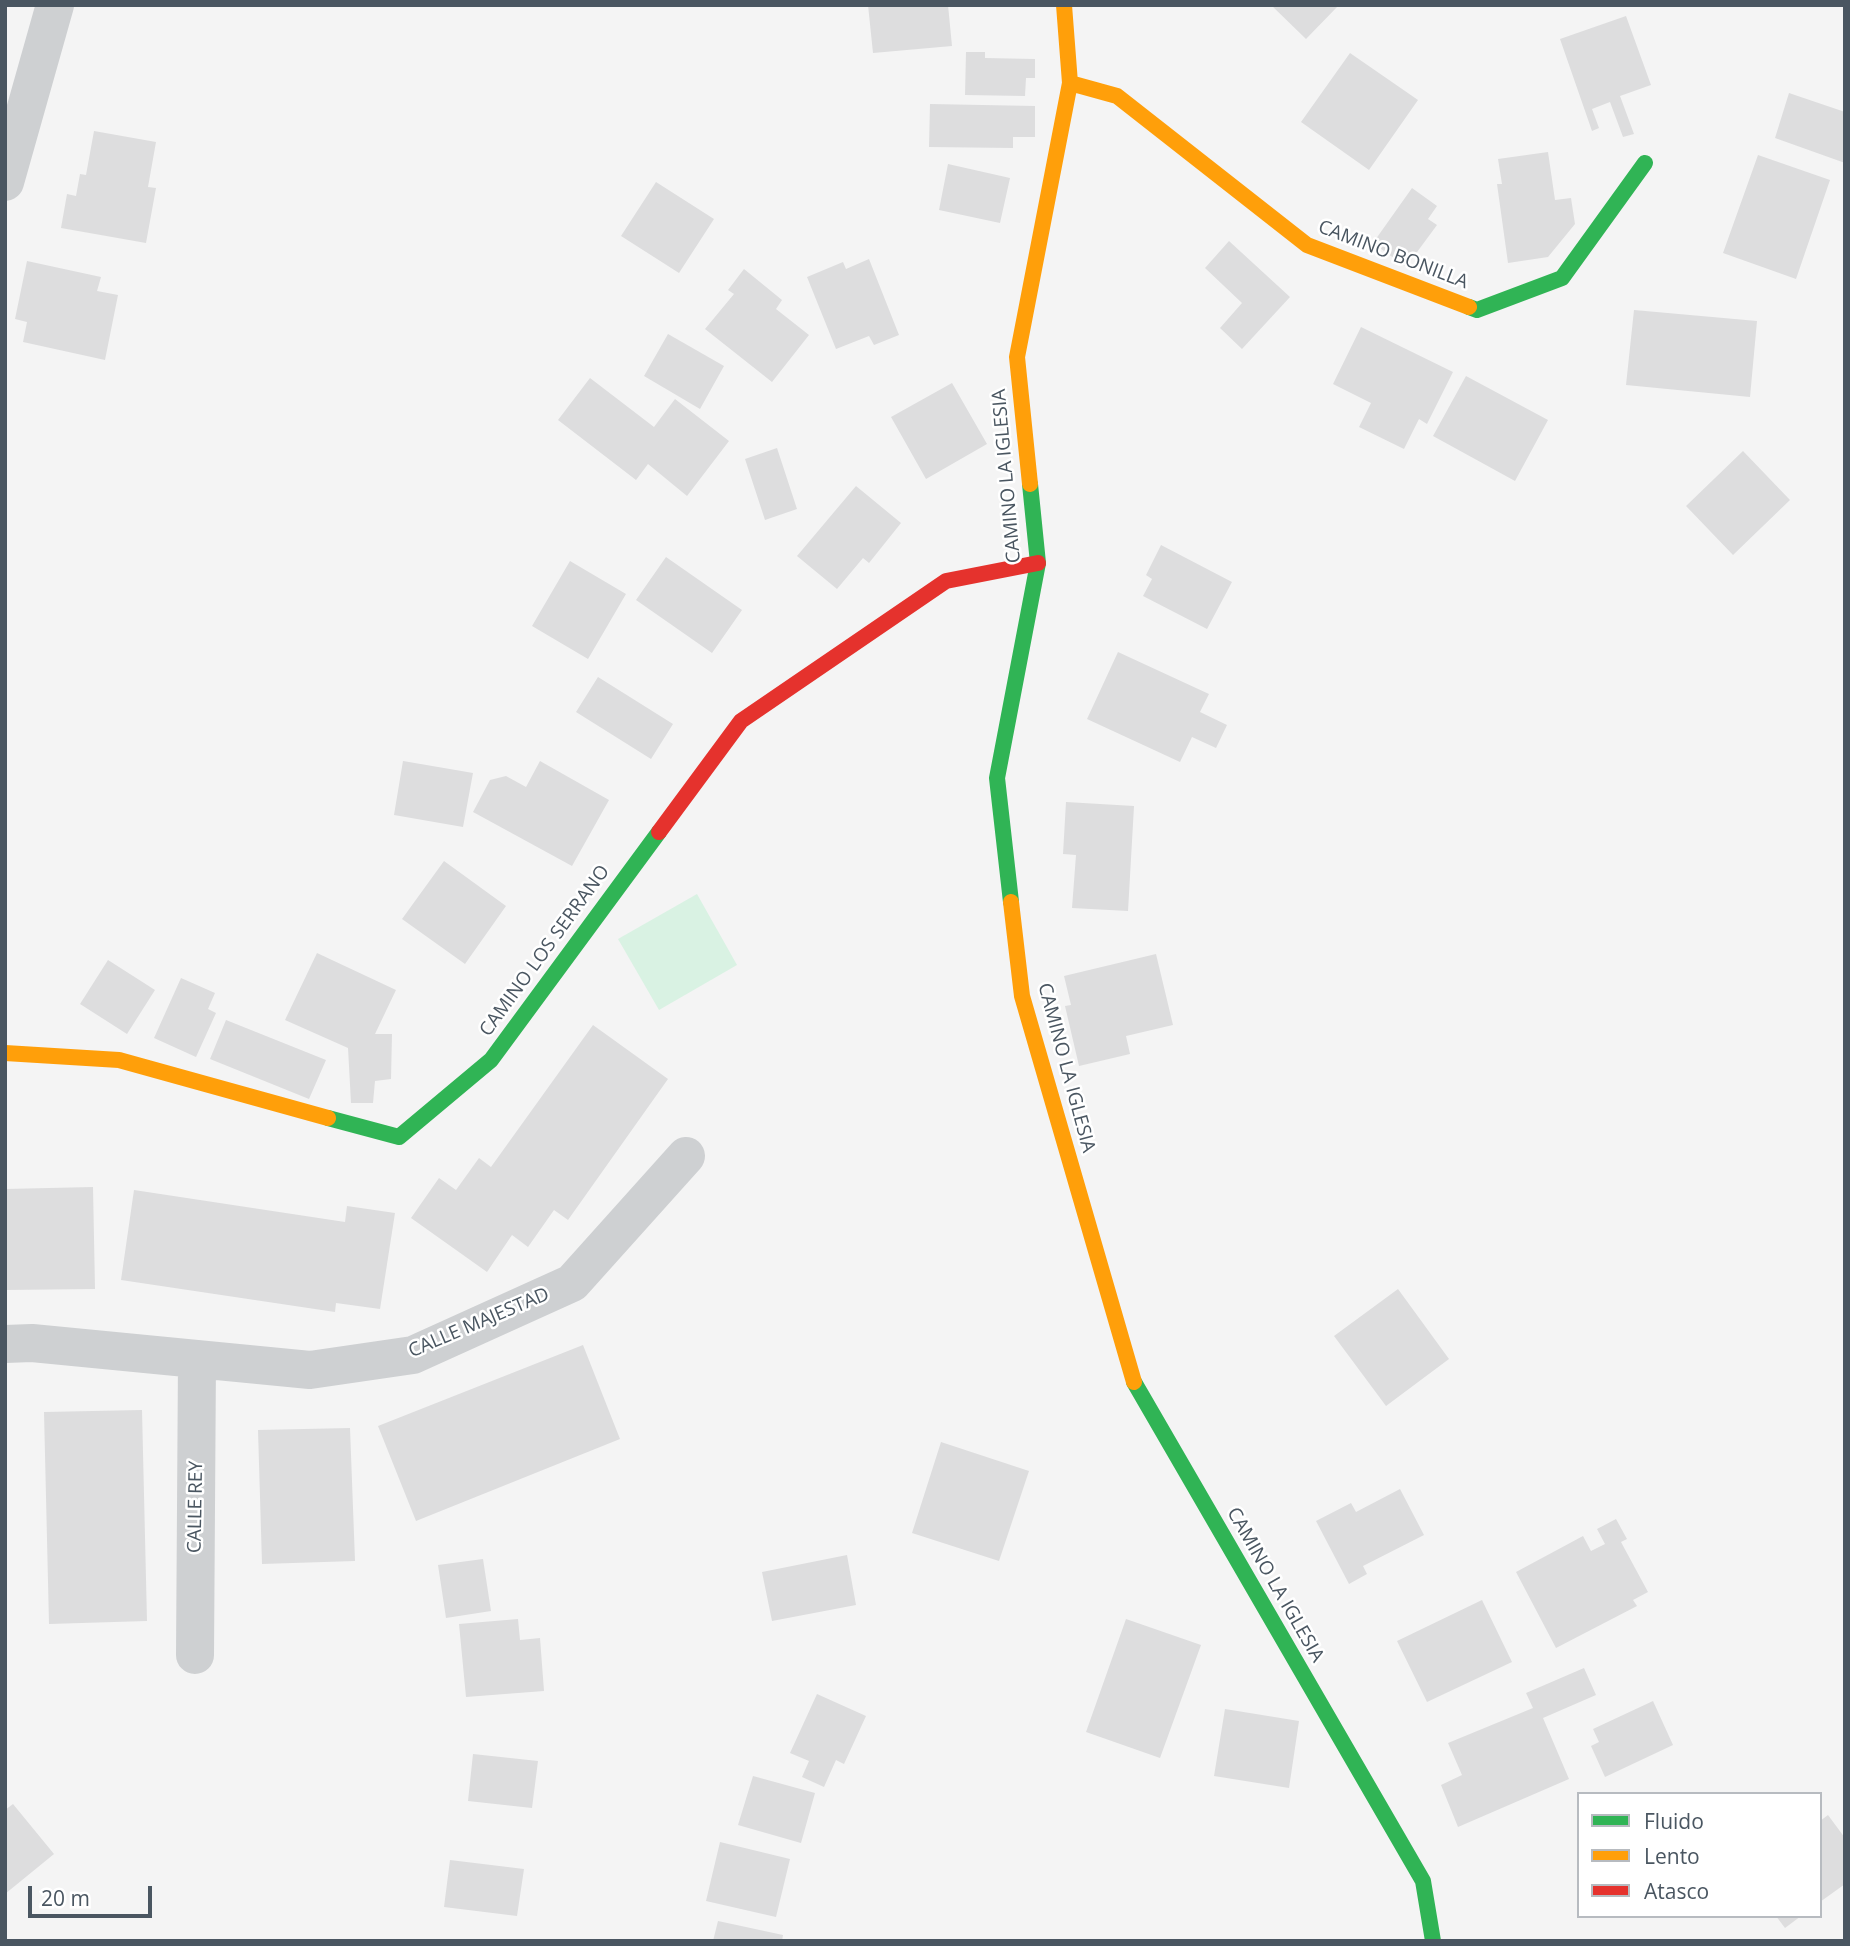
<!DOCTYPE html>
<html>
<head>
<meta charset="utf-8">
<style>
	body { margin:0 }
	#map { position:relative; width:1850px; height:1946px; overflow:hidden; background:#f4f4f4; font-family:"Open Sans",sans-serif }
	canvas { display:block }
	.frame { position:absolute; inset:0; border:7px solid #4a5661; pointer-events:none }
	.legend { position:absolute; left:1577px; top:1792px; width:245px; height:126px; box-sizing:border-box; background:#fff; border:2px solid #b7bbc0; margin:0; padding:9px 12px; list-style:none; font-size:21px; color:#4a5661 }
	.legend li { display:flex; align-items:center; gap:14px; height:35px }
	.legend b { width:35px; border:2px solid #b7bbc0 }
	.scale { position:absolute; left:28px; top:1886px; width:124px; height:32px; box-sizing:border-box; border:4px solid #4a5661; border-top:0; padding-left:9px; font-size:21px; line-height:24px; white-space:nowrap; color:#4a5661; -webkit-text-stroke:5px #fff; paint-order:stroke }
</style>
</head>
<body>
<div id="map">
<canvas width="1850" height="1946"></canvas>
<div class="frame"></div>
<ul class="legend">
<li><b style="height:9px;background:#30b455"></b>Fluido</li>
<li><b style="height:9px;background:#ff9f0a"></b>Lento</li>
<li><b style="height:9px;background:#e5322d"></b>Atasco</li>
</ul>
<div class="scale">20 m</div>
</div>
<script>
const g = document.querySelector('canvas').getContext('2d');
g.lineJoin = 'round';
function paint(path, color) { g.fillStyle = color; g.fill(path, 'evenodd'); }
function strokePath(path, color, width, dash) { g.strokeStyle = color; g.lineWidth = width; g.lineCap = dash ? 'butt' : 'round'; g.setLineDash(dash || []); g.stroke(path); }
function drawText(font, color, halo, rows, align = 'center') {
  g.font = font + ' "Open Sans",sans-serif'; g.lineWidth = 5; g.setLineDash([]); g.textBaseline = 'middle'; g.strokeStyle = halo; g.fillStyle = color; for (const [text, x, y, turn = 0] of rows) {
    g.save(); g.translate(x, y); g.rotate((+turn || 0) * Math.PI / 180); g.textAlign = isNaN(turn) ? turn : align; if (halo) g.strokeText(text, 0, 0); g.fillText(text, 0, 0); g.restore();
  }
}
paint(new Path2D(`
	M697 894 737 965 659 1010 618 939Z`), '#d9f2e3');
paint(new Path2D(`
	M868 5H948L952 46 873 53Z
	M1271 5H1339L1306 39Z
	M1626 16 1651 85 1620 96 1634 134 1623 137 1610 102 1592 109 1599 128 1592 131 1560 39Z
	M966 52H985V58L1035 59V78H1026L1025 96 965 95Z
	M1350 53 1418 100 1369 170 1301 122Z
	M1789 93 1845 112V163L1775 138Z
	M930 104 1035 106V137H1013V148L929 147Z
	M94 131 156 142 148 187 156 188 146 243 61 228 67 194 76 196 80 174 86 175Z
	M1548 152 1555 200 1571 198 1575 224 1548 257 1508 263 1497 184H1502L1498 159Z
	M1758 155 1830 180 1796 279 1723 253Z
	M948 164 1010 178 1000 223 939 210Z
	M656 182 714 219 679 273 621 236Z
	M1412 188 1437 206 1428 219 1437 225 1406 267 1373 243Z
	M1229 241 1290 297 1242 349 1220 328 1242 303 1205 268Z
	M869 259 899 335 874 345 869 336 836 349 807 277 843 262 846 269Z
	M27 261 101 277 97 291 118 295 105 360 23 342 27 322 15 319Z
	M744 269 782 300 776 309 809 335 772 382 705 329 734 294 728 290Z
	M1634 310 1757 321 1750 397 1626 385Z
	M1361 327 1453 372 1427 424 1419 419 1404 449 1359 427 1371 403 1333 384Z
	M668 334 724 366 700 409 644 376Z
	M1466 376 1548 420 1515 481 1433 436Z
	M590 378 654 427 675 399 729 441 687 496 648 464 636 480 558 420Z
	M952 383 987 444 926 479 891 417Z
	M777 448 797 509 765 520 745 459Z
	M1743 451 1790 500 1733 555 1686 506Z
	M856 486 901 523 869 563 863 558 837 589 797 556Z
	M1161 545 1232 582 1207 629 1143 596 1152 579 1146 575Z
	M666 557 742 610 712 653 636 600Z
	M570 561 626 594 588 659 532 626Z
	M1118 652 1209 694 1200 712 1227 725 1216 748 1192 737 1180 762 1087 719Z
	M598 677 673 724 651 759 576 712Z
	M403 761 473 773 463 827 394 815Z
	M540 761 609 800 572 866 473 812 490 780 506 776 526 787Z
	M1066 802 1134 806 1128 911 1072 908 1076 855 1063 854Z
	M444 861 506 906 465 964 402 919Z
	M317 953 396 990 375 1034H392L391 1079 375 1081 373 1103H351L348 1048 285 1020Z
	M1156 954 1173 1025 1126 1036 1130 1054 1079 1066 1065 1006 1071 1005 1064 976Z
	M108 960 155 990 127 1034 80 1004Z
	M181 978 215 993 208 1009 216 1013 196 1057 154 1038Z
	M226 1020 326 1060 309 1099 210 1059Z
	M593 1025 668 1079 568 1220 554 1210 528 1247 512 1235 487 1272 411 1218 439 1178 456 1190 479 1158 491 1167Z
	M93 1187 95 1289 5 1290V1189Z
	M134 1190 345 1222 347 1206 395 1213 380 1309 336 1303 335 1312 121 1280Z
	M1398 1289 1449 1359 1386 1406 1334 1336Z
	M583 1345 620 1439 416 1521 378 1426Z
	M142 1410 147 1621 49 1624 44 1412Z
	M350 1428 355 1561 262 1564 258 1430Z
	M941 1442 1029 1471 999 1561 912 1533Z
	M1400 1489 1424 1535 1363 1566 1367 1574 1349 1584 1316 1521 1351 1503 1356 1512Z
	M1616 1519 1627 1539 1621 1542 1648 1592 1633 1600 1637 1606 1556 1648 1516 1572 1583 1536 1591 1551 1605 1544 1597 1529Z
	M847 1555 856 1605 772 1621 762 1572Z
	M483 1559 491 1611 446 1618 438 1565Z
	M1482 1600 1512 1662 1427 1702 1397 1641Z
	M518 1619 520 1640 540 1638 544 1691 466 1697 459 1624Z
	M1126 1619 1201 1645 1160 1758 1086 1732Z
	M1584 1668 1596 1695 1543 1718 1569 1779 1458 1827 1441 1785 1462 1775 1448 1743 1533 1708 1526 1693Z
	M817 1694 866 1716 844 1764 836 1760 824 1787 802 1777 809 1761 790 1753Z
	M1653 1701 1673 1745 1605 1777 1591 1746 1599 1742 1593 1729Z
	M1225 1709 1299 1721 1289 1788 1214 1776Z
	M473 1754 538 1761 532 1808 468 1801Z
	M753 1776 815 1793 801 1843 738 1825Z
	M13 1804 54 1854 5 1894V1810Z
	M1828 1815 1845 1838V1884L1820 1902V1821Z
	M720 1842 790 1859 776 1917 706 1901Z
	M450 1860 524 1869 517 1916 444 1907Z
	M1776 1916H1801L1785 1928Z
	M718 1921 783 1935 782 1941H713Z`), '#ddddde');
strokePath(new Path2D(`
	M5 182 55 5
	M5 1344 32 1343 310 1370 413 1355 572 1283 686 1156
	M195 1655 197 1359`), '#ced0d2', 38);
strokePath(new Path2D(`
	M1469 307 1477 310 1562 278 1645 163
	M1011 902 997 778 1038 563 1030 484
	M328 1118 399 1137 491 1060 659 832
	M1134 1382 1423 1881 1433 1941`), '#30b455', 16);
strokePath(new Path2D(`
	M1070 83 1117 96 1307 245 1469 307
	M1030 484 1017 357 1070 83 1064 5
	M1011 902 1022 996 1134 1382
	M5 1053 119 1060 328 1118`), '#ff9f0a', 16);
strokePath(new Path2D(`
	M659 832 741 721 946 581 1038 563`), '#e5322d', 16);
drawText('19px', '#4a5661', '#fff', [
	["CAMINO BONILLA",1393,255,21],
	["CAMINO LA IGLESIA",1007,476,-95],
	["CAMINO LOS SERRANO",545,951,-54],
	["CAMINO LA IGLESIA",1066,1068,75],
	["CALLE MAJESTAD",479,1323,-23],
	["CALLE REY",196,1507,-89],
	["CAMINO LA IGLESIA",1275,1585,60]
]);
</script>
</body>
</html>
